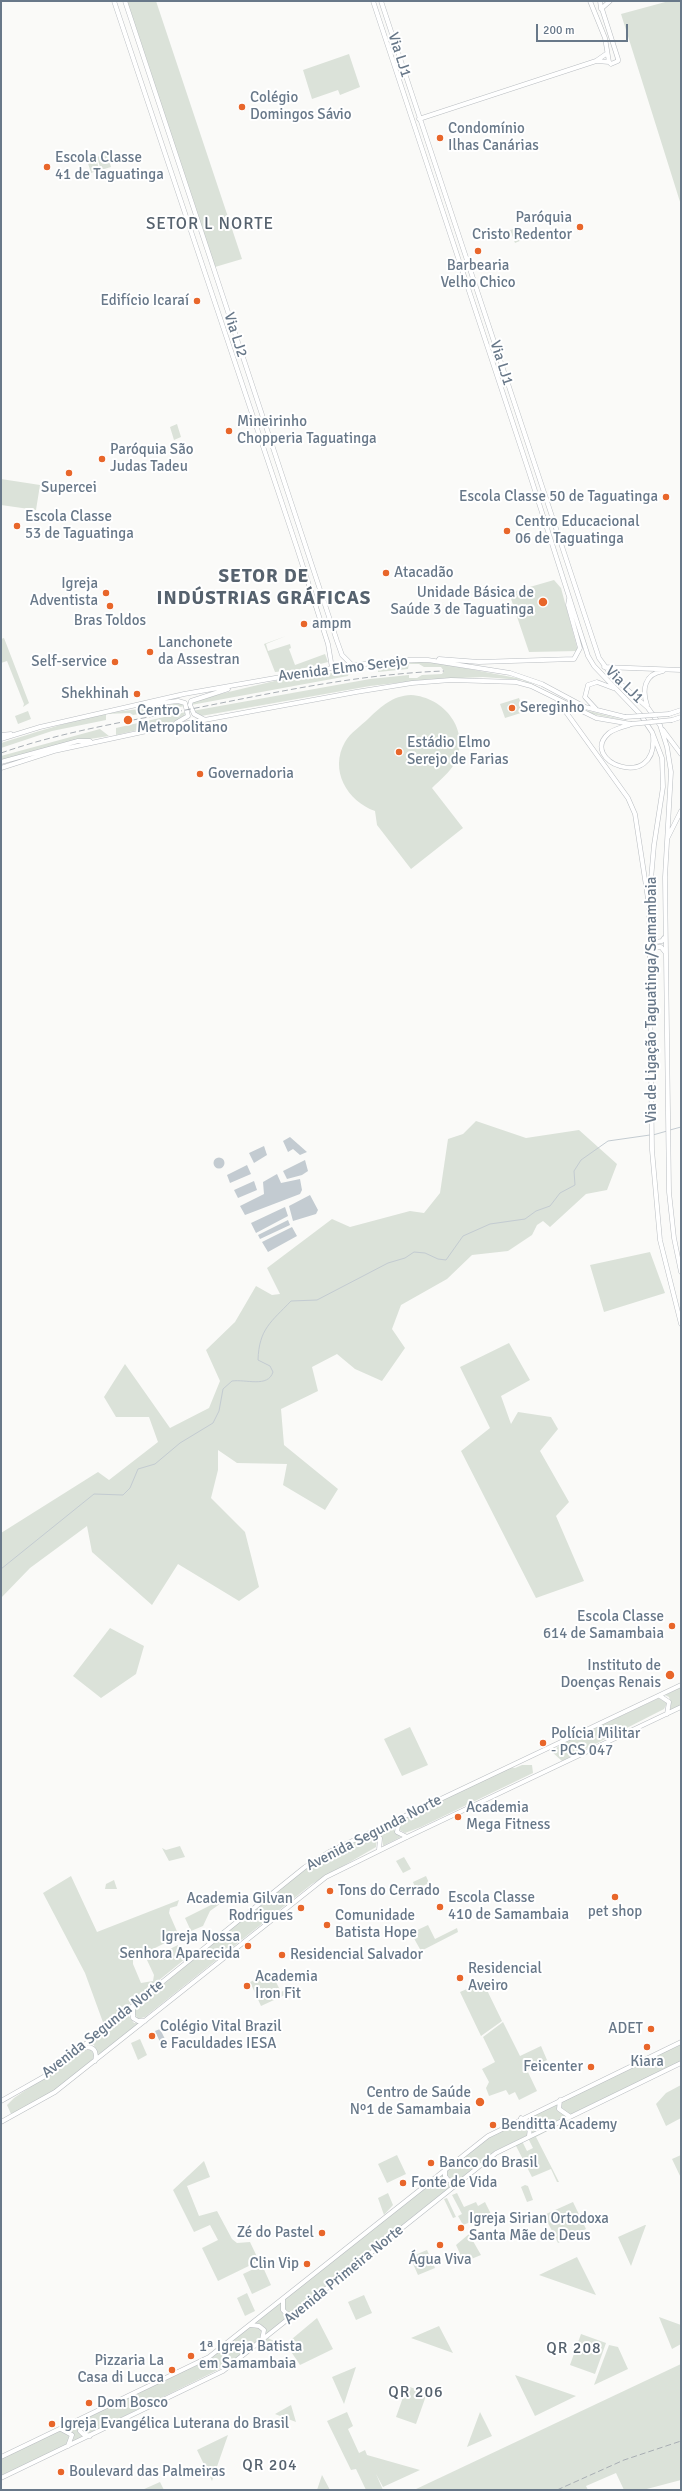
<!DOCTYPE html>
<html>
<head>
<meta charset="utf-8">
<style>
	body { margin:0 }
	#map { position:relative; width:682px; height:2491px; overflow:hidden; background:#fafaf8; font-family:Signika,sans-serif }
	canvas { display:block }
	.frame { position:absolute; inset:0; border:2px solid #687889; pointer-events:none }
	.scale { position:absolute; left:536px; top:24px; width:92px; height:18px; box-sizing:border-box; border:2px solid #687889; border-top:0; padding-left:5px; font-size:12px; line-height:14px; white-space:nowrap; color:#687889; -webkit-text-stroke:3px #fff; paint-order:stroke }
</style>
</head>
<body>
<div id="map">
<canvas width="682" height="2491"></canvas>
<div class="frame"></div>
<div class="scale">200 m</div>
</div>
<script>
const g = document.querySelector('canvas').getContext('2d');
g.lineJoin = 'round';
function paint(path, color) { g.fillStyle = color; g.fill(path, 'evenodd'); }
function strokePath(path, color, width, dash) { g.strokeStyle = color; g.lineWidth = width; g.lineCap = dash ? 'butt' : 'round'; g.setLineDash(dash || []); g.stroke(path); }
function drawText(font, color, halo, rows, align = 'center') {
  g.font = font + ' Signika,sans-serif'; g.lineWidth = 4; g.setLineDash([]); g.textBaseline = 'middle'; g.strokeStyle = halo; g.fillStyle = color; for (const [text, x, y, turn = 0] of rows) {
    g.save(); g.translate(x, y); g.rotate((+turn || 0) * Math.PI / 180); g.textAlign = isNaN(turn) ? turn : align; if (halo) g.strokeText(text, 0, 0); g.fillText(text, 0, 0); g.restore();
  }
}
paint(new Path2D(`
	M127 1H156L242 259 215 267Z
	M669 1H681V205L621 14Z
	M349 54 360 87 340 95 338 90 312 99 303 70Z
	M107 154 111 167 101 170 97 157Z
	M96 157 99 170 91 173 87 160Z
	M517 228 522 240 515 243 510 230Z
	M177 424 181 437 174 440 170 427Z
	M1 479 40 485 36 510 1 505Z
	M554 580 561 588 578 651 529 652 509 593Z
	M286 636 266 644 268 651 290 644 291 648 289 649 295 665 325 654 328 662 297 670 275 672 264 644Z
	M4 638 29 703 23 707 24 704 7 661 1 663V639Z
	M419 662 438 663 522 679 585 710 628 721 592 714 522 680 483 677 423 680 370 686 201 716 192 711 370 679 409 675V678H417L422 675 442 674 444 671 441 667H424L419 664H409L408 669 378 672V667Z
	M356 670 349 672 348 676 191 705 195 700 283 679Z
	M411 695C444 697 471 730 455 763 449 773 440 780 432 788L463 828 411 869 377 825 375 811C347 801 329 770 345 742 350 733 361 726 369 718 382 706 392 696 411 695Z
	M519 698 524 712 505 718 500 704Z
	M180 703 185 706 133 715 130 713 106 714V720L52 731 1 748V743C33 733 67 722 101 715 128 709 154 708 180 703Z
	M28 711 31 719 18 724 15 716Z
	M186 712 182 720 116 735V728Z
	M100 729 109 736 83 740 1 761V756Z
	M476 1121 526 1138 579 1130 617 1164 607 1190 586 1194 550 1227 543 1221 537 1225 532 1235 508 1251 472 1255 447 1279 401 1305 392 1329 405 1348 382 1381 355 1369 337 1354 312 1367 318 1391 281 1409 284 1445 338 1489 325 1510 283 1485 287 1464 237 1463 218 1450V1470L211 1498 245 1532 259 1587 239 1601 178 1564 152 1605 92 1552 87 1526 30 1568 1 1598V1533L98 1472 109 1480 158 1442 149 1417H116L104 1397 125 1364 170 1428 209 1408 220 1381 206 1350 235 1322 256 1286 272 1295 280 1294 267 1268 332 1219 350 1227 410 1211 424 1213 440 1193 448 1139 463 1134Z
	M650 1252 665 1293 604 1312 590 1265Z
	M509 1343 530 1380 501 1396 511 1424 518 1412 551 1417 558 1429 540 1451 569 1502 556 1516 584 1581 536 1598 461 1451 490 1428 460 1367Z
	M110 1628 144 1646 136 1674 101 1698 73 1676Z
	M681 1687V1705L670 1710 671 1704 669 1697 665 1695Z
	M659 1698 667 1703 664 1709 562 1761 552 1752 561 1744Z
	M410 1727 428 1765 402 1776 384 1739Z
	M522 1765H532L533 1773 421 1827 405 1833 398 1829 400 1820 510 1767 515 1768Z
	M395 1822 394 1830 401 1837 383 1846 382 1838 375 1832Z
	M370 1835 377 1838 376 1847 312 1884 145 2017 138 2019 134 2013 135 2008 305 1867 330 1853Z
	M180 1846 185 1857 169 1861 162 1848 166 1850Z
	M404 1857 411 1869 403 1873 396 1861Z
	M71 1876 97 1932 179 1900 177 1906 170 1908 169 1913 179 1936 133 1959V1964L141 1983 153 1981 154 1975 147 1960 178 1945 185 1959 104 2025 85 1973 43 1893Z
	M426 1876 429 1883 416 1889 413 1882Z
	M114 1880 117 1889H105L106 1884Z
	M223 1899 224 1901 210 1911 203 1926 191 1931 185 1918Z
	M428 1925 435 1939 457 1928 458 1932 421 1951 411 1933Z
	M271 1972 281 1992 285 1990 287 1994 261 2006 250 1982Z
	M483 1982 502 2021 481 2036 460 1992Z
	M129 2011V2016L134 2023H139L97 2058 94 2045H88Z
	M503 2022 520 2056 541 2046 547 2060 527 2070 537 2091 519 2100 515 2092 509 2095 506 2090 489 2096 486 2088 489 2082 482 2069 495 2062 483 2037Z
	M140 2039 147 2055 138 2060 131 2043Z
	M681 2041V2061L495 2151 232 2363 1 2477V2459L201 2363 487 2135Z
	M88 2048 95 2053 93 2060 49 2095 11 2114 7 2105 14 2098Z
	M681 2085V2118L666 2126 656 2104 666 2093Z
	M579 2114 536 2137 559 2182H557L551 2169 532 2177 515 2144 522 2141 527 2151 533 2148 528 2138Z
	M397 2155 406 2174 387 2183 378 2164Z
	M681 2155V2178L672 2159Z
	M204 2161 210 2177 187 2186 199 2216 217 2211 232 2239 237 2243 250 2242 259 2261 218 2281 202 2248 218 2240 210 2225 194 2232 173 2190Z
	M525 2185 528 2186 533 2200 527 2202 521 2187Z
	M388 2193 393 2205 384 2215 378 2198Z
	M457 2193 464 2207 476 2202 478 2206 485 2202 491 2214 463 2225 458 2216 462 2214 452 2195Z
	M447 2198 456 2217 453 2218 444 2199Z
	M573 2202 586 2229 558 2243 544 2215Z
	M645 2225H646L631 2266 618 2237Z
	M469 2234 481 2255 464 2262 456 2245Z
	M427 2250 435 2268 418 2275 410 2257Z
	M577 2257 596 2295 539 2275Z
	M262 2265 271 2285 252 2294 243 2274Z
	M247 2293 255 2311 245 2316 237 2298Z
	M364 2295 372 2313 356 2320 348 2302Z
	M659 2317 681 2325V2344L672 2349Z
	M317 2318 333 2349 300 2365 286 2344Z
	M439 2326 453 2353 411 2338Z
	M581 2334 606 2343 595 2374 570 2365Z
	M268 2338 274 2341 265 2349 262 2343Z
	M609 2345 618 2347 628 2369 594 2385Z
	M681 2364V2480L643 2490H624L616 2473 586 2486 588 2490H414Z
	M356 2367 344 2404 332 2377Z
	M515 2375 576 2396 535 2416Z
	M407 2386 427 2393 416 2424 396 2417Z
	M291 2405 296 2422 275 2414Z
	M347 2412 353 2426 348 2429 359 2453 365 2450 367 2455 420 2470 383 2487 376 2474 383 2490H366L356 2469 351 2470 327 2421Z
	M480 2412 492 2436 467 2447Z
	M228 2435 212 2481 197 2450Z
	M322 2475 330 2490H317Z
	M160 2482 164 2490H142Z`), '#dbe2d9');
paint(new Path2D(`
	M290 1137 307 1152 300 1155 293 1149 288 1152 283 1141Z
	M264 1146 267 1155 254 1163 249 1153Z
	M213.5 1163a5.5 5.5 0 1 1 11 0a5.5 5.5 0 1 1-11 0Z
	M305 1160 308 1171 302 1175 287 1179 283 1171Z
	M247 1165 251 1174 230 1183 227 1175Z
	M277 1174 281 1183 300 1179 302 1190 300 1194 245 1215 240 1206 264 1194 263 1182Z
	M254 1181 257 1190 238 1198 234 1190Z
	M310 1195 318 1210 316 1214 293 1221 289 1206Z
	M285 1207 288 1216 256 1233 251 1223Z
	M288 1220 290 1225 260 1239 258 1235Z
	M292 1227 297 1236 268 1252 262 1242Z
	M160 2029 165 2039 160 2042 155 2031Z`), '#c3cbd1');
strokePath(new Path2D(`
	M164 706 165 710
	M670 1130 681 1127
	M653 1135 667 1131
	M1 1569 94 1494 123 1495 130 1488 138 1469 155 1464 180 1443 213 1423 219 1411 223 1389 232 1381C246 1379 268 1388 273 1372L270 1366 258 1360C259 1329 271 1322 291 1301L317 1300 388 1263 405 1258 414 1252 425 1253 438 1259 446 1260 463 1236 490 1224 525 1219 536 1211 550 1206 560 1193 575 1185 574 1171 581 1160 608 1141 650 1135`), '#c3cbd1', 1);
const major = new Path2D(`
	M114 1 297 548 328 644 332 668
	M125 1 337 641 342 655 352 665
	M373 1 529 472 588 656 594 666 640 714 652 732 662 758 663 787 654 845 649 902 652 1150 660 1240 681 1324
	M381 1 599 658 613 677 648 708 660 725 667 747 671 772 665 877 669 1192 674 1238 681 1272
	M590 1 605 38 609 62
	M600 1 601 9
	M602 8 610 1
	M597 61 609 62 611 64 618 61V59L602 9
	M419 119 596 61 606 54
	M439 659 479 662 574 659 580 648 568 605 569 599
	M604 667 681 670
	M558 701 628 798 635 814 648 899
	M144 705 178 701 185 703 188 716 176 723
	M647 705C642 690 644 674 663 671
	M596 709 585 697 588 685 597 682 613 688
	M669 714 681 710
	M205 720 194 714 190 705 191 701 228 689
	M672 720 681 717
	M629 725C622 727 614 729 609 733 577 761 658 793 653 736
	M663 730 681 754
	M1 735 11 734
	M1 739 40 727 184 694 332 668 398 660H428L510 673 542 684 585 707 625 717
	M1 762 78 741H90
	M1 768 54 751 161 728 356 692 412 683 451 680 516 682 531 686 596 718 631 724
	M668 837 681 811
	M651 937 656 942 662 941 664 938
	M651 952 654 947H661L665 952
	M660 1696 669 1702 667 1714
	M399 1819 397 1832 407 1837
	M370 1833 380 1838 379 1850
	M133 2006V2018L138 2021H145
	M83 2048C93 2045 98 2051 95 2061
	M560 2100 559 2109 569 2116
	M1 2101 47 2075 305 1867 329 1852 681 1685
	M521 2118 529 2123 530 2128 529 2136
	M1 2122 55 2092 326 1877 407 1837 681 1707
	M445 2168V2176L448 2180 458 2182
	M283 2299V2310L287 2314 294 2315
	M251 2325 259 2326 264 2330 262 2340
	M83 2419 80 2431 83 2434 90 2436
	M61 2429 72 2435 68 2446
	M1 2457 209 2357 488 2136 681 2042
	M1 2478 223 2371 496 2153 681 2063`);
strokePath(major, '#b9bdc1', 5);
strokePath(major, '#fff', 4);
strokePath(new Path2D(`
	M1 753C64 731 130 721 196 708 277 692 360 674 444 671
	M557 2490 624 2460 681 2441`), '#a8aeb4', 1, [6, 3]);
const majorBridge = new Path2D(`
	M625 717 669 714
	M631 724 672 720`);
strokePath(majorBridge, '#b9bdc1', 5, []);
strokePath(majorBridge, '#fff', 4);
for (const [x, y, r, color] of [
	[242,107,4,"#e8662a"],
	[440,138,4,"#e8662a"],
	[47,167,4,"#e8662a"],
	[580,227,4,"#e8662a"],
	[478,251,4,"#e8662a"],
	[197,301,4,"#e8662a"],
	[229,431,4,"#e8662a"],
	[102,459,4,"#e8662a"],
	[69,473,4,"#e8662a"],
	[666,497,4,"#e8662a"],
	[17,526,4,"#e8662a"],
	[507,531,4,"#e8662a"],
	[386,573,4,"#e8662a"],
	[106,593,4,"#e8662a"],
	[543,602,5,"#e8662a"],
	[110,606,4,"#e8662a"],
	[304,624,4,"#e8662a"],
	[150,652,4,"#e8662a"],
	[115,662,4,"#e8662a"],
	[137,694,4,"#e8662a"],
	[512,708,4,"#e8662a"],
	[128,720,5,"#e8662a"],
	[399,752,4,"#e8662a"],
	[200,774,4,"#e8662a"],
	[672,1626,4,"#e8662a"],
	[670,1675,5,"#e8662a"],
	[543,1743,4,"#e8662a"],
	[458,1817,4,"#e8662a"],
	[330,1891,4,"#e8662a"],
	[615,1897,4,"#e8662a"],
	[440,1907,4,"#e8662a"],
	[301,1908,4,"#e8662a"],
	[327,1925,4,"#e8662a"],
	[248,1946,4,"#e8662a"],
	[282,1955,4,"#e8662a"],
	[460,1978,4,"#e8662a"],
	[247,1986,4,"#e8662a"],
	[651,2029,4,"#e8662a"],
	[152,2036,4,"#e8662a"],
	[647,2047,4,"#e8662a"],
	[591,2067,4,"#e8662a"],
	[480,2102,5,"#e8662a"],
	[493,2125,4,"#e8662a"],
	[431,2163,4,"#e8662a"],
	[403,2183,4,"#e8662a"],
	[461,2228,4,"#e8662a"],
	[322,2233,4,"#e8662a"],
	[440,2245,4,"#e8662a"],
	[307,2264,4,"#e8662a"],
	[191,2356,4,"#e8662a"],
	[172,2370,4,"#e8662a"],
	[89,2403,4,"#e8662a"],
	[52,2424,4,"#e8662a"],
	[61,2472,4,"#e8662a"]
]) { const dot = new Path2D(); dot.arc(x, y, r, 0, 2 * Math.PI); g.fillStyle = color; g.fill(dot); strokePath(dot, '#fff', 1.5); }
drawText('15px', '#687889', '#fff', [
	["Via LJ1",399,55,72],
	["Via LJ2",235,335,72],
	["Via LJ1",501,363,72],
	["Avenida Elmo Serejo",343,669,-7],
	["Via LJ1",624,685,44],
	["Via de Ligação Taguatinga/Samambaia",652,1000,-90],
	["Avenida Segunda Norte",374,1833,-27],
	["Avenida Segunda Norte",103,2029,-38],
	["Avenida Primeira Norte",344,2275,-39]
]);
drawText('15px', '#687889', '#fff', [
	["Colégio",250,98],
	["Domingos Sávio",250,115],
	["Condomínio",448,129],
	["Ilhas Canárias",448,146],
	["Escola Classe",55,158],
	["41 de Taguatinga",55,175],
	["Paróquia",572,218,"right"],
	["Cristo Redentor",572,235,"right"],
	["Barbearia",478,266,"center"],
	["Velho Chico",478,283,"center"],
	["Edifício Icaraí",189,301,"right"],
	["Mineirinho",237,422],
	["Chopperia Taguatinga",237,439],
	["Paróquia São",110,450],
	["Judas Tadeu",110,467],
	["Supercei",69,488,"center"],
	["Escola Classe 50 de Taguatinga",658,497,"right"],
	["Escola Classe",25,517],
	["53 de Taguatinga",25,534],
	["Centro Educacional",515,522],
	["06 de Taguatinga",515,539],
	["Atacadão",394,573],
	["Igreja",98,584,"right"],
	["Adventista",98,601,"right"],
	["Unidade Básica de",534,593,"right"],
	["Saúde 3 de Taguatinga",534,610,"right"],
	["Bras Toldos",110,621,"center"],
	["ampm",312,624],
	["Lanchonete",158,643],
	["da Assestran",158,660],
	["Self-service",107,662,"right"],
	["Shekhinah",129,694,"right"],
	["Sereginho",520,708],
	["Centro",137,711],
	["Metropolitano",137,728],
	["Estádio Elmo",407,743],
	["Serejo de Farias",407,760],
	["Governadoria",208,774],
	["Escola Classe",664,1617,"right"],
	["614 de Samambaia",664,1634,"right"],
	["Instituto de",661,1666,"right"],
	["Doenças Renais",661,1683,"right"],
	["Polícia Militar",551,1734],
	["- PCS 047",551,1751],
	["Academia",466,1808],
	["Mega Fitness",466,1825],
	["Tons do Cerrado",338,1891],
	["Escola Classe",448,1898],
	["410 de Samambaia",448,1915],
	["Academia Gilvan",293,1899,"right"],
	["Rodrigues",293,1916,"right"],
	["pet shop",615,1912,"center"],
	["Comunidade",335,1916],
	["Batista Hope",335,1933],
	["Igreja Nossa",240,1937,"right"],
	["Senhora Aparecida",240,1954,"right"],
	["Residencial Salvador",290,1955],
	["Residencial",468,1969],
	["Aveiro",468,1986],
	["Academia",255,1977],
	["Iron Fit",255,1994],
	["Colégio Vital Brazil",160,2027],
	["e Faculdades IESA",160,2044],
	["ADET",643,2029,"right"],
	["Kiara",647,2062,"center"],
	["Feicenter",583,2067,"right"],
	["Centro de Saúde",471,2093,"right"],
	["Nº1 de Samambaia",471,2110,"right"],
	["Benditta Academy",501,2125],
	["Banco do Brasil",439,2163],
	["Fonte de Vida",411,2183],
	["Igreja Sirian Ortodoxa",469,2219],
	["Santa Mãe de Deus",469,2236],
	["Zé do Pastel",314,2233,"right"],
	["Água Viva",440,2260,"center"],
	["Clin Vip",299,2264,"right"],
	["1ª Igreja Batista",199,2347],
	["em Samambaia",199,2364],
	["Pizzaria La",164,2361,"right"],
	["Casa di Lucca",164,2378,"right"],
	["Dom Bosco",97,2403],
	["Igreja Evangélica Luterana do Brasil",60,2424],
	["Boulevard das Palmeiras",69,2472]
], 'left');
g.letterSpacing = '1px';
drawText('16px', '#56626e', '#fff', [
	["QR 208",574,2349],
	["QR 206",416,2393],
	["QR 204",270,2466]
]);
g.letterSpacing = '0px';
g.letterSpacing = '1px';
drawText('17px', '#56626e', '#fff', [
	["SETOR L NORTE",210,225]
]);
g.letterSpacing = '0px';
g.letterSpacing = '1px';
drawText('bold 19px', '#56626e', '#fff', [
	["SETOR DE",264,577],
	["INDÚSTRIAS GRÁFICAS",264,599]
]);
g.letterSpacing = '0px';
</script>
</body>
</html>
